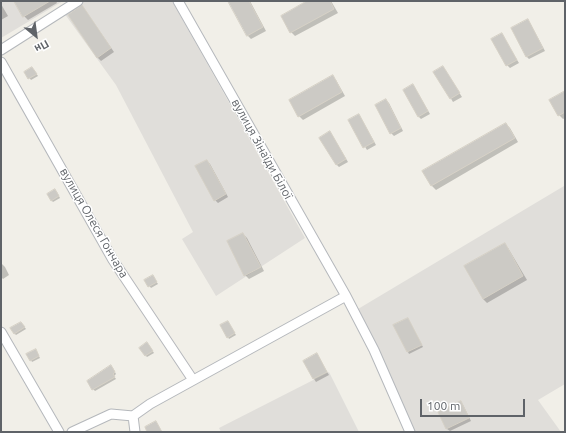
<!DOCTYPE html>
<html>
<head>
<meta charset="utf-8">
<style>
	body { margin:0 }
	#map { position:relative; width:566px; height:433px; overflow:hidden; background:#f1efe8; font-family:Ubuntu,sans-serif }
	canvas { display:block }
	.frame { position:absolute; inset:0; border:2px solid #5f6368; pointer-events:none }
	.north { position:absolute; left:16px; top:16px; width:40px; height:40px; -webkit-text-stroke:3px #fff; paint-order:stroke; rotate:151deg; font-size:11px; font-weight:700; line-height:16px; text-align:center; color:#5f6368 }
	.north::after { content:''; display:block; margin:auto; width:14px; height:18px; background:#5f6368; clip-path:polygon(50% 0,100% 100%,50% 72%,0 100%) }
	.scale { position:absolute; left:420px; top:399px; width:105px; height:18px; box-sizing:border-box; border:2px solid #5f6368; border-top:0; padding-left:5px; font-size:12px; line-height:14px; white-space:nowrap; color:#5f6368; -webkit-text-stroke:3px #fff; paint-order:stroke }
</style>
</head>
<body>
<div id="map">
<canvas width="566" height="433"></canvas>
<div class="frame"></div>
<div class="north">Пн</div>
<div class="scale">100 m</div>
</div>
<script>
const g = document.querySelector('canvas').getContext('2d');
g.lineJoin = 'round';
function paint(path, color) { g.fillStyle = color; g.fill(path, 'evenodd'); }
function strokePath(path, color, width, dash) { g.strokeStyle = color; g.lineWidth = width; g.lineCap = dash ? 'butt' : 'round'; g.setLineDash(dash || []); g.stroke(path); }
function drawText(font, color, halo, rows, align = 'center') {
  g.font = font + ' Ubuntu,sans-serif'; g.lineWidth = 3; g.setLineDash([]); g.textBaseline = 'middle'; g.strokeStyle = halo; g.fillStyle = color; for (const [text, x, y, turn = 0] of rows) {
    g.save(); g.translate(x, y); g.rotate((+turn || 0) * Math.PI / 180); g.textAlign = isNaN(turn) ? turn : align; if (halo) g.strokeText(text, 0, 0); g.fillText(text, 0, 0); g.restore();
  }
}
paint(new Path2D(`
	M1 1H63L1 38Z
	M81 1H172L305 238 216 296 182 239 193 232 116 85 64 13Z
	M564 186 565 384 538 400 561 432H415L358 309Z
	M329 372 359 432H221L219 428Z`), '#e0deda');
paint(new Path2D(`
	M15 1H56L57 3 28 20 24 16Z
	M229 1H250L266 31 251 39 247 35Z
	M310 1H331L338 13 295 36 291 32 282 16Z
	M1 4 8 16 1 20Z
	M82 6 114 52 101 61 97 57Z
	M527 20 530 23 545 51 529 59 526 56Z
	M501 34 519 63 510 68 507 65Z
	M443 67 462 97 453 102 435 72Z
	M34 70 38 76 31 80 25 72Z
	M332 76 336 80 345 96 303 120 299 116Z
	M413 85 430 114 421 119 418 116Z
	M565 92V118L563 119 559 115Z
	M386 100 389 103 403 131 394 136 391 133Z
	M361 118 376 145 367 150 349 120Z
	M506 124 510 128 518 142 436 190 432 186 424 171Z
	M332 135 348 162 339 167 336 164Z
	M207 161 210 164 228 197 218 203 215 200Z
	M57 192 60 198 53 202 51 200Z
	M243 234 247 238 264 271 249 279 245 275Z
	M504 244 508 248 527 280 487 303 483 299 465 267Z
	M1 263 5 267 9 275 3 279 1 277Z
	M154 278 158 284 151 288 145 280Z
	M408 319 423 347 409 354 395 326Z
	M229 324 236 335 229 339 228 337Z
	M23 325 26 329 16 335 14 333Z
	M149 345 154 353 147 357 146 356Z
	M37 352 40 358 32 362 31 360Z
	M317 354 329 375 316 382 314 379Z
	M113 368 116 374 114 376 116 379 95 391 93 389Z
	M460 402 463 405 471 421 450 431 447 429 439 413Z`), '#0003');
const building = new Path2D(`
	M14 1H50L23 17Z
	M228 1H249L263 27 247 36Z
	M307 1H330L334 9 290 33 281 16Z
	M82 5 111 48 97 58 68 15Z
	M528 19 543 48 526 57 511 28Z
	M502 33 517 60 506 66 491 39Z
	M443 66 460 93 450 99 433 72Z
	M32 67 37 74 28 79 24 72Z
	M333 75 342 92 298 117 289 100Z
	M413 84 428 111 418 117 403 90Z
	M565 91V112L558 116 549 100Z
	M386 99 401 128 390 134 375 105Z
	M359 114 374 142 363 148 348 120Z
	M506 123 515 138 431 186 422 171Z
	M330 131 346 159 336 165 319 138Z
	M207 160 226 194 214 201 195 166Z
	M55 189 59 196 51 201 47 194Z
	M243 233 261 267 244 276 227 241Z
	M505 243 523 276 483 299 464 266Z
	M153 275 157 282 148 287 144 280Z
	M408 318 422 345 407 352 393 325Z
	M228 321 235 333 227 338 220 325Z
	M21 322 25 327 14 334 10 328Z
	M147 342 153 351 145 356 139 348Z
	M36 349 39 356 30 361 26 354Z
	M317 353 327 372 313 379 303 361Z
	M111 365 115 372 113 374 115 377 92 390 87 381Z
	M461 401 469 418 446 429 438 412Z
	M156 421 162 432H147L145 427Z`);
paint(building, '#cccac5');
strokePath(building, '#d6d1c6', 1);
const minor = new Path2D(`
	M178 1 346 296 374 350 410 432
	M1 50 78 1
	M1 62 113 260 193 380
	M1 332 59 432
	M133 416 150 404 346 296
	M133 416 135 432
	M72 432 111 414 133 416`);
strokePath(minor, '#b5b8bc', 11);
strokePath(minor, '#fff', 9);
drawText('12px', '#5f6368', '#fff', [
	["вулиця Зінаїди Білої",262,149,61],
	["вулиця Олеся Гончара",94,223,60]
]);
</script>
</body>
</html>
